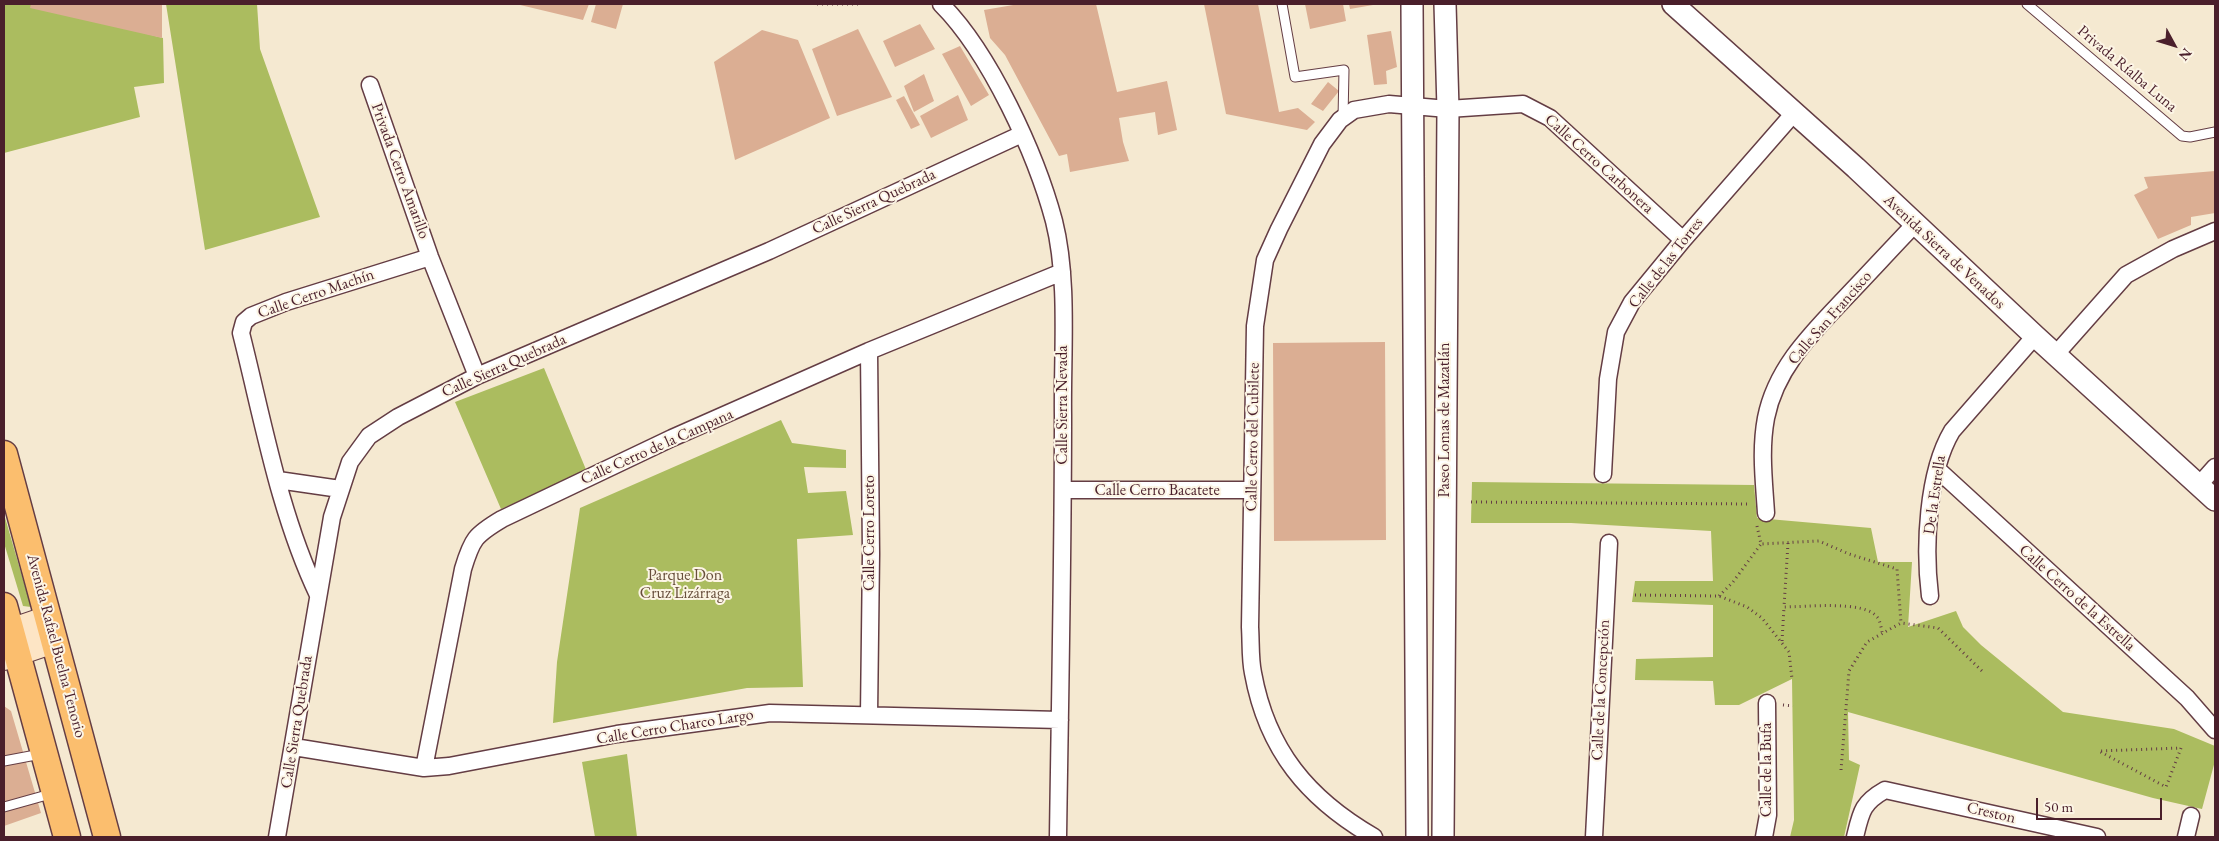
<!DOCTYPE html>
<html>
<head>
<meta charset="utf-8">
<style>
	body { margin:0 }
	#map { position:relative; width:2219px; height:841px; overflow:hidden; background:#f5e9d1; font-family:"EB Garamond",serif }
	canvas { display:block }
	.frame { position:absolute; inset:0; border:5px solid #4a1f2b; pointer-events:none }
	.north { position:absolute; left:2149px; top:20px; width:50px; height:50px; -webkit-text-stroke:4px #fcf5e5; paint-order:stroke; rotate:129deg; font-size:14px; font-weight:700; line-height:20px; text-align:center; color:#4a1f2b }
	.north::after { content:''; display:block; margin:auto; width:18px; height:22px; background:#4a1f2b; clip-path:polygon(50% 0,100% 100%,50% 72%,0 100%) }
	.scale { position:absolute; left:2036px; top:798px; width:126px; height:22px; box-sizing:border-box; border:2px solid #4a1f2b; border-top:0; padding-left:6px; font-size:15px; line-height:18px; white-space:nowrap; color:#4a1f2b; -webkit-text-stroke:4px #fcf5e5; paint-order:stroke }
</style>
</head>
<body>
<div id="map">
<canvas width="2219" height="841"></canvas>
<div class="frame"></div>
<div class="north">N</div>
<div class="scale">50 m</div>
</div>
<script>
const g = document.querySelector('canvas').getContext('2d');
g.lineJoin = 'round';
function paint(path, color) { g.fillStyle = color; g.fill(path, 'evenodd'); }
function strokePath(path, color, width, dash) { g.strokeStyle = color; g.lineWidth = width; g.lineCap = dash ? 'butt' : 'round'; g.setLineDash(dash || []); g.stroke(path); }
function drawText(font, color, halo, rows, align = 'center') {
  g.font = font + ' "EB Garamond",serif'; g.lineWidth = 4; g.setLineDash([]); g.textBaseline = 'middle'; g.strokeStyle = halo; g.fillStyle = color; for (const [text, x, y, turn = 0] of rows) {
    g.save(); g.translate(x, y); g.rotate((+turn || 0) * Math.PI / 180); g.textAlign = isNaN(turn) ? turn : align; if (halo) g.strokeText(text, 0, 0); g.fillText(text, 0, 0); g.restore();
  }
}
paint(new Path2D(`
	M4 4H30L163 38 164 83 134 87 140 117 4 153Z
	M166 4H257L260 49 320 217 205 250Z
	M544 368 587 472 501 509 455 402Z
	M781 420 792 443 846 450V468L804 467 808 493 846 491 853 535 797 539 803 687 747 688 553 723 557 662 580 508Z
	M1472 482 1754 485 1757 518 1871 528 1878 562H1912L1908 627 1956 611 1963 627 1981 645 2063 712 2174 729 2215 746V761L2202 809 2153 798 1848 712 1849 760 1860 765 1844 837H1790L1794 820 1792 679 1739 705H1715L1713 681 1635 680 1636 659 1713 657V605L1632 602 1635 581H1713L1711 531 1571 523H1471Z
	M4 514 31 607 23 606 4 543Z
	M627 754 637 837H595L582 762Z`), '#abbc5f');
paint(new Path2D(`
	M31 4H162V38L30 8Z
	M516 4H589L583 20Z
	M596 4H623L616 29 591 22Z
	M1019 4H1096L1117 92 1167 81 1177 130 1158 135 1155 112 1119 118 1123 142 1129 161 1070 172 1067 154 1059 156 1005 55 990 38 984 10Z
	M1204 4H1258L1279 112 1298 108 1315 122 1307 130 1226 114Z
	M1305 4H1343L1346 21 1310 29Z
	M1349 4H1373V5L1350 9Z
	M920 24 935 49 895 67 883 41Z
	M858 29 892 97 837 116 812 49Z
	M762 30 798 40 830 118 735 160 714 62Z
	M1391 31 1397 67 1386 71 1387 84 1374 85 1367 35Z
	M960 46 989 95 971 106 942 54Z
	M924 74 934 101 914 112 904 86Z
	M1328 82 1339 91 1323 111 1311 104Z
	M958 95 968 120 931 138 920 116Z
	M904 96 920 125 911 129 896 100Z
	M2215 171V213L2191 217V225L2158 239 2134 195 2148 188 2144 177Z
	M1385 342 1386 540 1274 541 1273 343Z
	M4 706 11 711 41 813 4 826Z`), '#dbae93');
const service = new Path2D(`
	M1282 4 1295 77 1344 70 1343 118
	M2027 4 2182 136 2190 137 2215 132
	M4 761 41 754
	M4 807 54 793`);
const minor = new Path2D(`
	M941 4C990 53 1036 154 1054 221 1069 280 1062 355 1063 416 1063 556 1060 697 1058 837
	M370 85 430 257 477 376
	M2056 354 2126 275 2173 249 2215 231
	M1937 469 2187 698 2215 730
	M1603 474 1608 379 1616 332 1632 302 1683 240 1794 113
	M278 480 340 489
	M2199 485 2215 467
	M1063 490H1252
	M1766 513C1764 481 1760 450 1766 418 1776 367 1813 332 1847 296 1870 272 1892 248 1915 224
	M318 595C279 513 263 420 241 333L244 322 251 316 286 302 430 257
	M1930 596C1924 548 1927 473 1952 431L2035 336
	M869 715 871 554 869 351
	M294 747 424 768 449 766 617 734 770 713 1060 720
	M424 768 463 569C472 539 475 535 502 519L672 438 869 351 1062 272
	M277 837 332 517 350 462 369 436 398 417 477 376 769 251 1022 134
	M1374 837C1308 799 1267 750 1253 673 1250 659 1251 642 1250 627L1255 326 1265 260 1279 229 1322 144 1340 120 1354 110 1389 104 1448 109 1523 104 1550 118 1683 240
	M1594 837 1609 543
	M1764 837 1768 815 1767 703
	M1855 837C1861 812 1862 803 1885 790L2097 837
	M2186 837 2191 816`);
const tertiary = new Path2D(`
	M1412 4 1417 837
	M1673 4 1856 168 2035 336 2215 500
	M1443 837 1448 109 1445 4`);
const secondary = new Path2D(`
	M4 633 48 618
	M4 658 54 641`);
const primary = new Path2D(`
	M4 454 107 837
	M4 606 67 837`);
strokePath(service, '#643d44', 11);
strokePath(minor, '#643d44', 19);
strokePath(tertiary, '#643d44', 24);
strokePath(secondary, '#643d44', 26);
strokePath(primary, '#643d44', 29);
strokePath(new Path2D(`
	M817 4H858
	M1471 502 1751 504
	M1757 526 1761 544 1819 541 1849 554 1897 569 1901 623
	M1788 543 1784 607C1804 607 1865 600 1877 617 1880 620 1881 627 1882 632
	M1635 595 1719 596 1747 607 1762 618 1789 652 1792 679
	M1719 596 1733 582 1761 544
	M1782 641 1784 607
	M1783 705 1793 706
	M2181 748 2166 787 2099 751Z
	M1841 770 1849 671 1867 642 1901 623 1938 628 1982 671`), '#643d44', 3, [1, 4]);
strokePath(service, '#fff', 9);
strokePath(minor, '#fff', 16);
strokePath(tertiary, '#fff', 21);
strokePath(secondary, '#fde5c5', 24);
strokePath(primary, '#fbbe6e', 26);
drawText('16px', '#4a1f2b', '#fcf5e5', [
	["Privada Ríalba Luna",2127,69,40],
	["Calle Cerro Carbonera",1599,164,42],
	["Privada Cerro Amarillo",400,171,70],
	["Calle Sierra Quebrada",874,202,-25],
	["Avenida Sierra de Venados",1944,252,43],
	["Calle de las Torres",1666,263,-52],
	["Calle Cerro Machín",316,294,-19],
	["Calle San Francisco",1830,318,-49],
	["Calle Sierra Quebrada",504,366,-24],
	["Calle Sierra Nevada",1063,405,-90],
	["Paseo Lomas de Mazatlán",1445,420,-90],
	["Calle Cerro del Cubilete",1253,437,-89],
	["Calle Cerro de la Campana",657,447,-24],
	["Calle Cerro Bacatete",1157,491],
	["De la Estrella",1935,495,-82],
	["Calle Cerro Loreto",870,533,-90],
	["Calle Cerro de la Estrella",2077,598,42],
	["Avenida Rafael Buelna Tenorio",56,646,75],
	["Calle de la Concepción",1601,690,-87],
	["Calle Sierra Quebrada",297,722,-81],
	["Calle Cerro Charco Largo",675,727,-9],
	["Calle de la Bufa",1767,770,-90],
	["Creston",1991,813,13]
]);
drawText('16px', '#674e3b', '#fcf5e5', [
	["Parque Don",685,576],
	["Cruz Lizárraga",685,594]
]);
</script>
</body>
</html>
